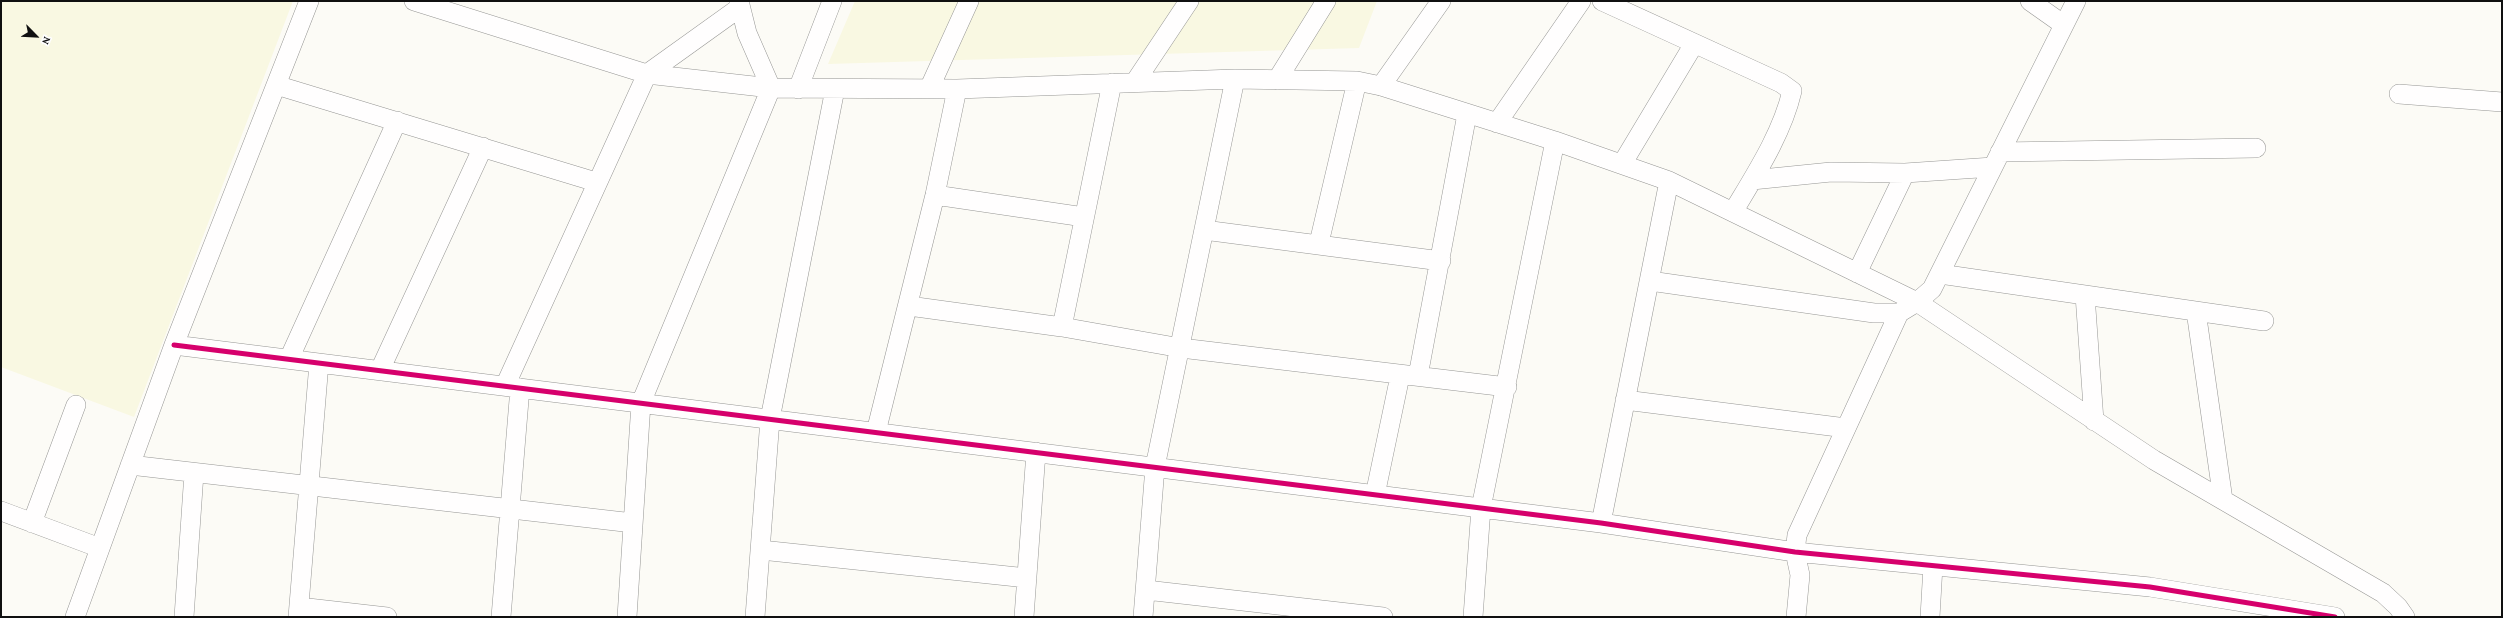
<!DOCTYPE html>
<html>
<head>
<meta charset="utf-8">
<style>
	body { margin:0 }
	#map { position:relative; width:2503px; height:618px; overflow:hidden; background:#fcfbf6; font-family:"Crimson Pro",serif }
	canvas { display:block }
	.frame { position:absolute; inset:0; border:2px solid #101010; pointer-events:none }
	.north { position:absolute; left:16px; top:16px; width:40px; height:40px; -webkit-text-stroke:3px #fff; paint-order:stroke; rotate:114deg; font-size:11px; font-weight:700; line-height:16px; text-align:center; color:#101010 }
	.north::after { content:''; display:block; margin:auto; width:14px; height:18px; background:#101010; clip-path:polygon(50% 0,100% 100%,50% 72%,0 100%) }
</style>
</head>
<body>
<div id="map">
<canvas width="2503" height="618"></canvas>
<div class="frame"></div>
<div class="north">N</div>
</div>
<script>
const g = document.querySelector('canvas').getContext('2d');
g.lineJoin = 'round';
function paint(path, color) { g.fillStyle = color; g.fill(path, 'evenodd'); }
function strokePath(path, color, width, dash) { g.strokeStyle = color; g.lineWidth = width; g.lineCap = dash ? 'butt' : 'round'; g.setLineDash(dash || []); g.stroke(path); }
paint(new Path2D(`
	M1 1H293L134 417 1 367Z
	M855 1H1377L1359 48 828 64Z`), '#f9f8e2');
const minor = new Path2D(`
	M414 1 647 74 771 88 957 89 1235 79 1357 81 1381 86 1555 141 1669 181 1917 302 2154 460 2383 593 2398 607 2405 617
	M1602 1 1781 83 1792 91C1782 134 1755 175 1733 212
	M2030 1 2064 25
	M1277 80 1326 1
	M1135 82 1189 1
	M276 85 596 182
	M1381 86 1441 1
	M798 89 832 1
	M929 89 969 1
	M2399 94 2502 102
	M1497 123 1581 1
	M2000 152 2256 148
	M1622 164 1694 44
	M1752 180 1831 172 1905 173 1993 167
	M935 195 1084 217
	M1204 230 1441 261
	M1319 243 1357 81
	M1857 273 1905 173
	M1940 274 2264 321
	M1650 281 1874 313H1899L1917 302 1932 289 2076 1
	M2085 295 2094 421
	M909 306 1062 327 1181 348 1507 387
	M2196 311 2223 500
	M1062 327 1112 83
	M174 345 1601 523 1795 552 2150 587 2335 617
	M289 359 397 121
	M380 370 483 147
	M1418 376 1467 114
	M505 386 647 74 739 8
	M1625 400 1846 428
	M876 432 935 195 957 89
	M130 465 633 523
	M1375 495 1400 376
	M1 511 100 548
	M32 523 76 405
	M1601 523 1669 181
	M761 550 1027 578
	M1146 590 1383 617
	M299 607 387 617
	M75 617 174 345 309 1
	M184 617 194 473
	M298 617 319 363
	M501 617 520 388
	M627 617 641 403 771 88 747 33 739 1
	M755 617 770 419 835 89
	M1024 617 1036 452
	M1143 617 1155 467 1235 79
	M1473 617 1481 508 1555 141
	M1796 617 1800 575 1795 552 1797 535 1899 313
	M1930 617 1933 566`);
strokePath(minor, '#969694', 20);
strokePath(minor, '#fffefe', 19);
strokePath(new Path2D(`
	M174 345 1601 523 1795 552 2150 587 2335 617`), '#d6006c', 5);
</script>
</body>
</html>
